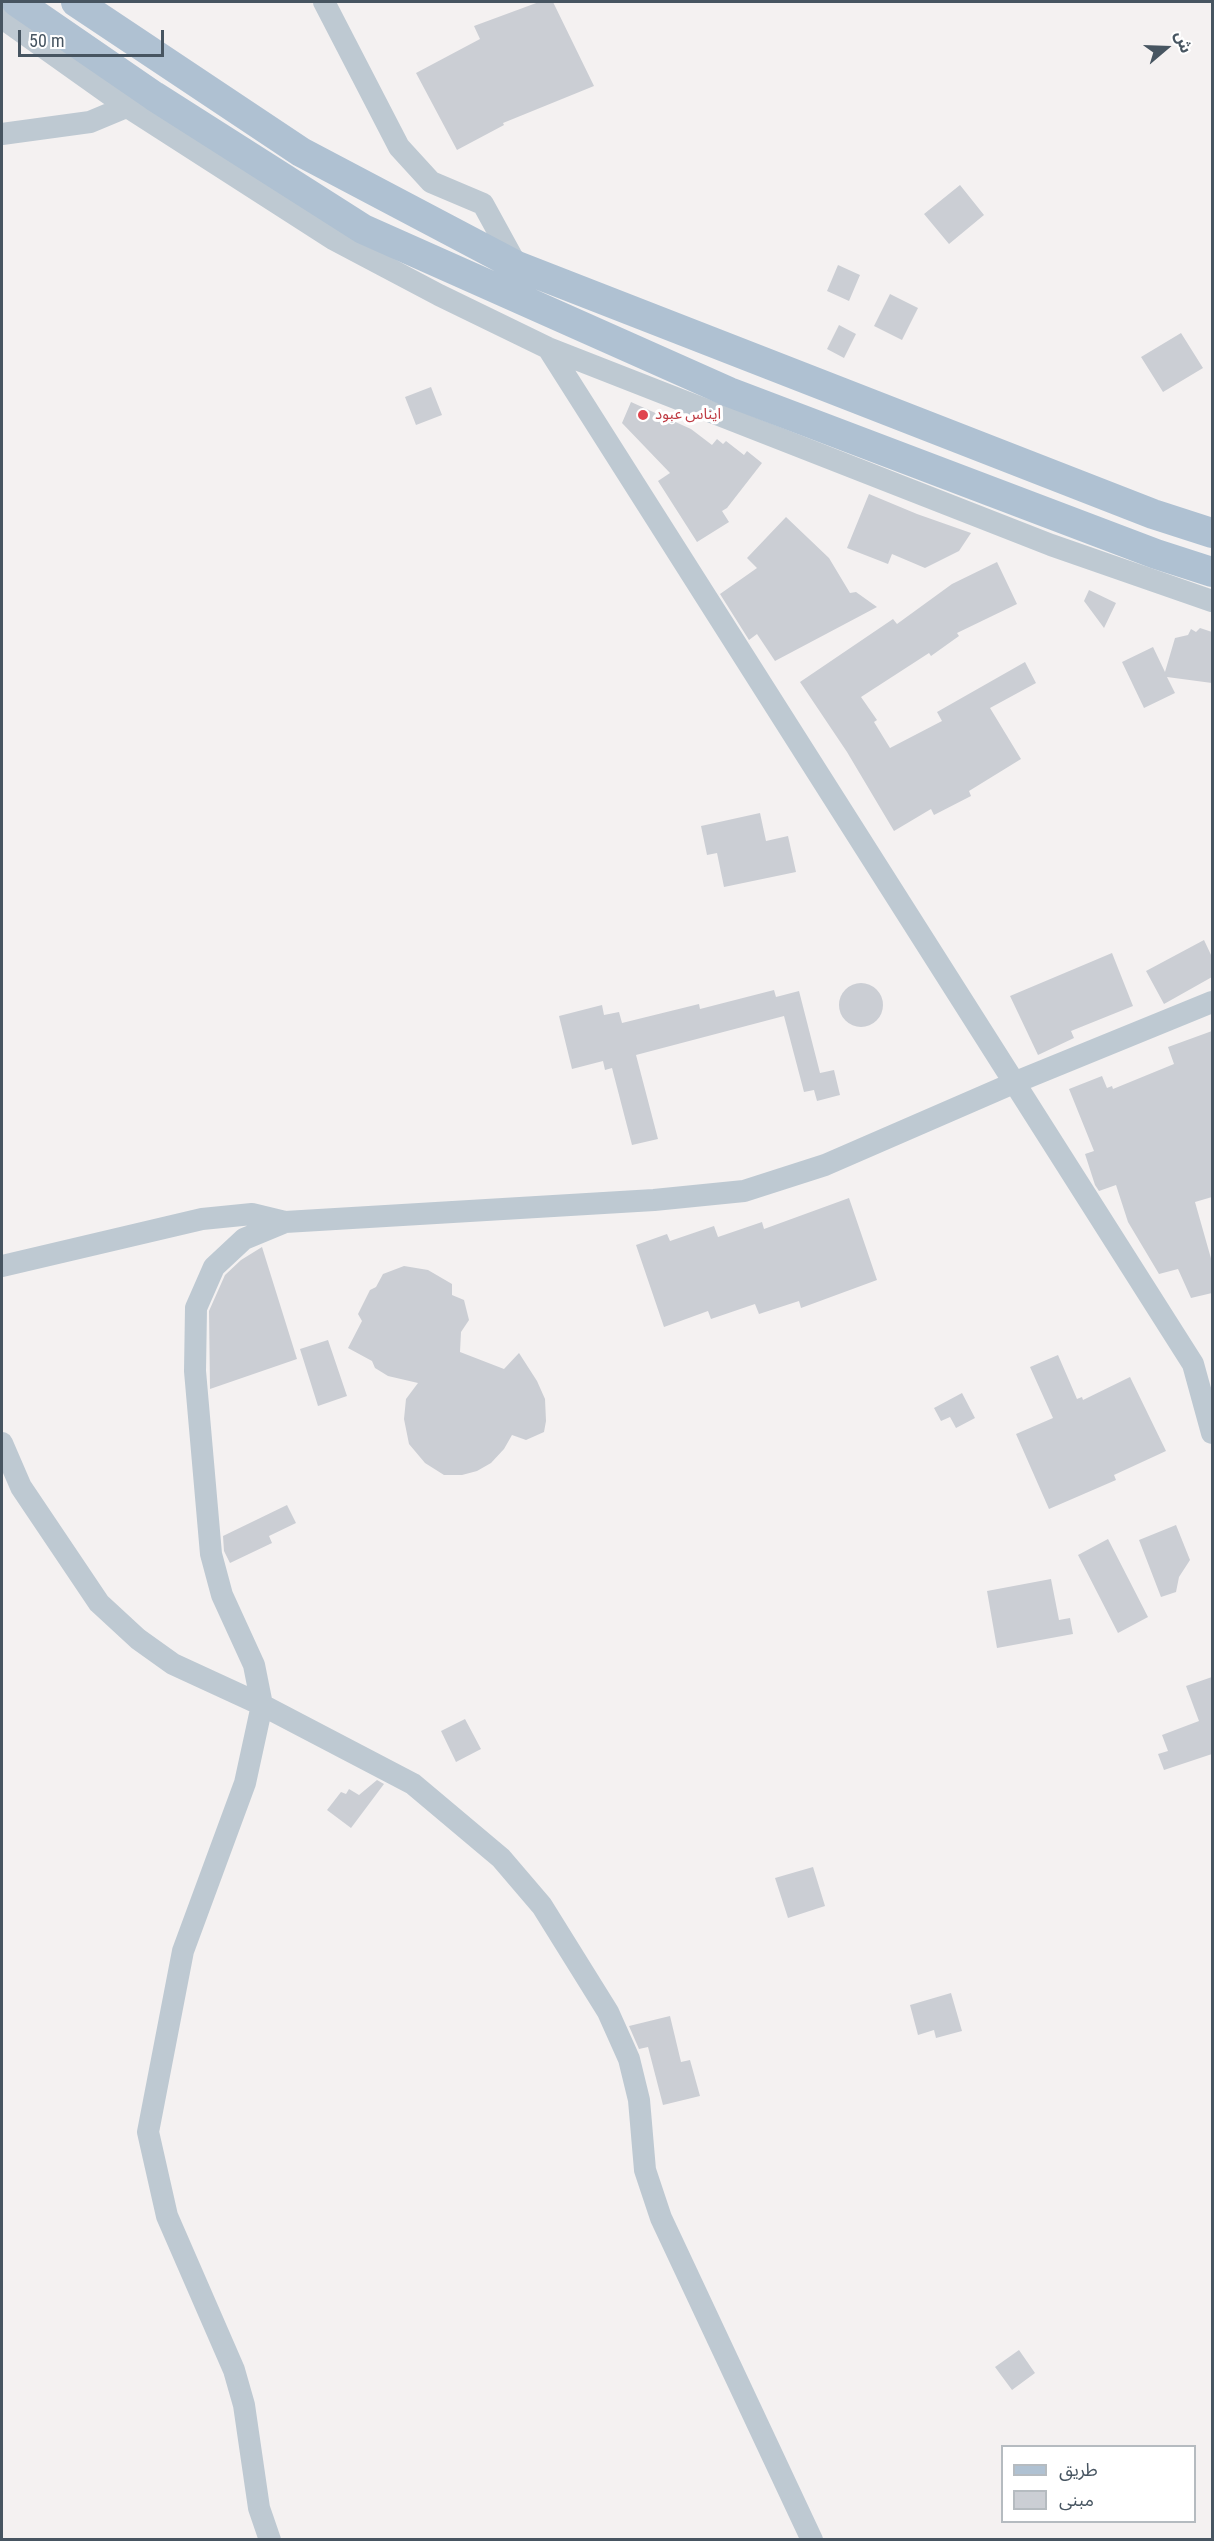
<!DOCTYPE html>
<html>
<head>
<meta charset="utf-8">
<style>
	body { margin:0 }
	#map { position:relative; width:1214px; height:2541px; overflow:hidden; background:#f4f1f1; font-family:"Roboto Condensed","Noto Sans Arabic",sans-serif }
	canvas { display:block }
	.frame { position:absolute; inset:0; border:3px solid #475561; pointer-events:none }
	.legend { position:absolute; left:1001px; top:2445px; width:195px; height:78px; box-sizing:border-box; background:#fff; border:2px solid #b5bbc0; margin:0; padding:8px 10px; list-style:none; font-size:18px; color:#475561 }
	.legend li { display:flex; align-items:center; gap:12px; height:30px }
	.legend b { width:30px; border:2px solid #b5bbc0 }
	.north { position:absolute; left:1136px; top:18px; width:60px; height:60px; -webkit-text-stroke:4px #fff; paint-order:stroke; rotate:71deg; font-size:16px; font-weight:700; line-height:24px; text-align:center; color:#475561 }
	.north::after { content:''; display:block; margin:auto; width:21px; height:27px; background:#475561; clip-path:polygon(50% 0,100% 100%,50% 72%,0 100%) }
	.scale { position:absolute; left:18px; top:30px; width:146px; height:27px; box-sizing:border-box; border:3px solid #475561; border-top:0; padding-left:8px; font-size:18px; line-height:21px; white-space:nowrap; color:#475561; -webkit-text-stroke:4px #fff; paint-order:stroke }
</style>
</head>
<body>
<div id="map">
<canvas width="1214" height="2541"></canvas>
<div class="frame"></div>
<ul class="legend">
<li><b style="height:8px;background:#afc1d2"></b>طريق</li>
<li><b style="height:16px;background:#cbced4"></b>مبنى</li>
</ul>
<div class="north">ش</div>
<div class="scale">50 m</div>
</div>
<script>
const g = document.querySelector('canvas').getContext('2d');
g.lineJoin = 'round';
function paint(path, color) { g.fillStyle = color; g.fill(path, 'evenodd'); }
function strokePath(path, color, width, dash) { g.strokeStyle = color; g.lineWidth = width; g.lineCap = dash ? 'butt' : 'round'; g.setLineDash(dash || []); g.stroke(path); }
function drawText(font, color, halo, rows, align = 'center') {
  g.font = font + ' "Roboto Condensed","Noto Sans Arabic",sans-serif'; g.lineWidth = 6; g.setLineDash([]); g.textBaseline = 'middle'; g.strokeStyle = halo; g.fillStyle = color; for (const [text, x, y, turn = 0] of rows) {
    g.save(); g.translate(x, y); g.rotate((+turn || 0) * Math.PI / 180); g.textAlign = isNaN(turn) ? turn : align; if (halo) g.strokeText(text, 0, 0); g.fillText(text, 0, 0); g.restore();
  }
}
paint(new Path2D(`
	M539 2H553L594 86 503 123 504 125 457 150 416 73 480 39 474 26Z
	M960 185 984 215 949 244 924 214Z
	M838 265 860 275 849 301 827 291Z
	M890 294 918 308 902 340 874 326Z
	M839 325 856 334 844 358 827 349Z
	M1181 333 1203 368 1163 392 1141 357Z
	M431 387 442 415 416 425 405 397Z
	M631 402 691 429 712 445 717 439 723 444 726 441 744 455 747 451 762 463 727 508 722 511 729 522 697 542 658 481 670 473 622 423Z
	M869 494 917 514 971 533 959 551 925 568 892 554 888 564 847 548Z
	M786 517 829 558 850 593 856 592 877 607 775 661 757 634 749 640 720 594 757 568 747 558Z
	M997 562 1017 604 957 633 959 636 931 656 929 653 861 697 877 720 874 722 890 748 942 721 937 712 1025 662 1036 683 990 708 1021 759 969 791 971 796 934 815 931 809 894 831 847 752 800 682 893 619 897 624 952 584Z
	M1089 590 1116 603 1104 628 1084 601Z
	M1200 628 1212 632V683L1167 677 1175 693 1144 708 1122 662 1153 647 1165 672 1175 638 1188 635 1191 629 1196 632Z
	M760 813 766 841 788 836 796 872 724 887 717 853 707 855 701 826Z
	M1204 940 1212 957V977L1164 1004 1146 971Z
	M1112 953 1133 1006 1071 1031 1074 1038 1038 1055 1010 996Z
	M839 1005a22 22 0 1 1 44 0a22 22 0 1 1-44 0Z
	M774 990 776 997 799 991 820 1073 834 1070 840 1095 817 1101 814 1090 804 1092 784 1016 636 1055 658 1139 632 1145 612 1068 605 1070 603 1061 572 1069 559 1016 602 1005 604 1015 619 1012 622 1023 699 1004 700 1009Z
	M1212 1031V1197L1195 1202 1212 1262V1293L1191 1298 1178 1269 1159 1274 1128 1222 1116 1185 1099 1191 1095 1185 1085 1154 1094 1151 1069 1089 1102 1076 1107 1088 1112 1086 1113 1089 1174 1064 1168 1047Z
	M849 1198 877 1280 801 1308 799 1301 759 1314 755 1304 711 1319 708 1311 664 1327 636 1245 667 1234 670 1241 714 1226 718 1237 762 1222 764 1229Z
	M262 1247 297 1359 210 1389 209 1311 225 1275 241 1260Z
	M404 1266 428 1270 452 1284V1295L464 1300 469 1320 461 1332 460 1352 504 1369 519 1353 537 1381 545 1399 546 1421 544 1432 526 1440 512 1435 504 1449 491 1463 477 1471 462 1475H444L425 1463 409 1444 404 1419 406 1399 418 1383 388 1376 375 1368 372 1361 348 1348 362 1321 358 1314 370 1290 376 1287 383 1274Z
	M328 1340 347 1396 318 1406 300 1349Z
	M1058 1355 1077 1399 1082 1397 1083 1400 1130 1377 1166 1451 1114 1475 1116 1480 1049 1509 1016 1434 1053 1418 1030 1367Z
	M962 1393 975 1418 956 1428 950 1417 941 1421 934 1408Z
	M287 1505 296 1523 269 1536 272 1543 230 1563 224 1551 223 1536Z
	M1176 1525 1190 1560 1179 1577 1176 1592 1161 1597 1139 1540Z
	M1108 1539 1148 1617 1118 1633 1078 1555Z
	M1051 1579 1059 1620 1070 1618 1073 1634 997 1648 987 1591Z
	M1212 1677V1754L1164 1770 1158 1754 1168 1751 1162 1735 1199 1721 1186 1686Z
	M465 1719 481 1749 456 1762 441 1731Z
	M377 1780 384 1784 351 1828 327 1810 341 1792 346 1794 349 1789 359 1795Z
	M813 1867 825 1906 788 1918 775 1878Z
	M951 1993 962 2031 936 2038 934 2030 918 2035 910 2005Z
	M670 2016 681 2062 690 2060 700 2096 663 2105 648 2047 639 2049 629 2026Z
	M1019 2350 1035 2373 1012 2390 995 2367Z`), '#cbced4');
strokePath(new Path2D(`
	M324 2 399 147 431 182 483 204 517 266
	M2 18 126 106 333 239 439 295 548 348 1051 545 1212 601
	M2 134 90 122 138 102
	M548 348 1193 1364 1212 1433
	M2 1266 202 1219 252 1214 285 1222
	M2 1443 21 1487 99 1603 138 1639 173 1664 262 1705 413 1784 501 1858 542 1906 608 2012 629 2059 639 2100 645 2170 661 2218 812 2540
	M270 2540 259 2508 244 2405 234 2370 167 2216 148 2132 183 1951 245 1783 262 1705 254 1665 222 1595 211 1554 195 1371 196 1308 214 1267 244 1239 285 1222 654 1200 744 1191 825 1165 1016 1082 1212 1002`), '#bec9d2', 22);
strokePath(new Path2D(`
	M17 2 154 96 363 229 729 392 1156 554 1212 572
	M76 2 301 152 517 266 1153 514 1212 533`), '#afc1d2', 30);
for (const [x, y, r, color] of [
	[643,415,6,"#e0444e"]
]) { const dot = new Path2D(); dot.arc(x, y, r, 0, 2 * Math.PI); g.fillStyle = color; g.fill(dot); strokePath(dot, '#fff', 2); }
drawText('15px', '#be3a42', '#fff', [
	["ايناس عبود",655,415]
], 'left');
</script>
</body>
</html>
